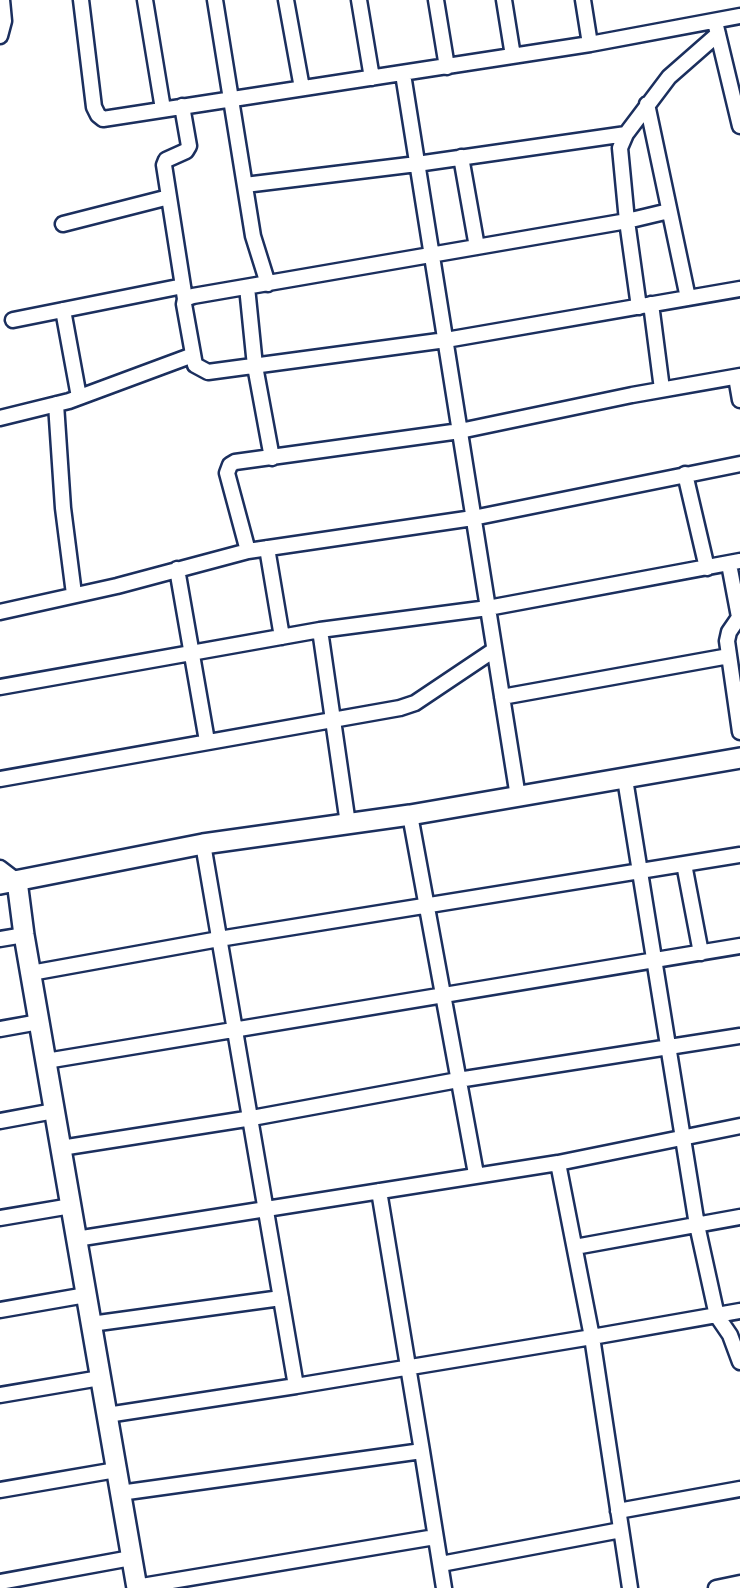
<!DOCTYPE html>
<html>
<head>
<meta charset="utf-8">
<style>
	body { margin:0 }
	canvas { display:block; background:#fff }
</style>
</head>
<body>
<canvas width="740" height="1588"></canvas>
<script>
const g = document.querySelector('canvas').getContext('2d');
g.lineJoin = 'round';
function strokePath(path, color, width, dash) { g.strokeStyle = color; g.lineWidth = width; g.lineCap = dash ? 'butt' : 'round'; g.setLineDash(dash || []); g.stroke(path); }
const street = new Path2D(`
	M81 0 94 107 98 115 103 119 590 44 740 16
	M145 0 163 109
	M215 0 253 236 268 284
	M286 0 302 88
	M359 0 372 78
	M436 0 447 67
	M504 0 513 56
	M583 0 590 44
	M716 26 740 126
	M0 36 4 21 2 0
	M403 74 518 797
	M647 104 688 298
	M182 106 189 146 186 151 166 160 164 165 185 299
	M461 157 477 247
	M245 185 417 164 626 134
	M669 211 627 221 193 296 185 299 184 304 195 365 208 372 446 340 740 289
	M63 224 169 197
	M247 287 255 366 272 458
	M651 304 662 389
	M639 307 627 221 620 148 626 134 669 77 718 34
	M63 310 79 397
	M13 320 183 286
	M736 377 740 400
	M56 404 63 508 74 594
	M0 418 69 401 193 355
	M685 474 707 568
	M267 548 282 637
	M248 551 227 473 230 465 235 462 460 431 632 395 740 376
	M729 564 739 617
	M177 569 207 741
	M0 612 117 586 248 551 473 518 740 464
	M740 616 729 632 727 641 740 732
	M320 630 348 824
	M0 687 320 630 488 608 740 561
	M502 697 729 656
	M0 779 400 708 415 703 494 650
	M625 779 697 1225 717 1316 730 1335 740 1362
	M410 815 476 1174
	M684 864 701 953
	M0 868 17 881
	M0 939 24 935
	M31 973 219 939 740 855
	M0 1029 39 1022
	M46 1061 740 946
	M0 1121 54 1111
	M61 1148 252 1118 458 1080 740 1036
	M379 1191 422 1451
	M0 1218 71 1206
	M76 1239 558 1163 740 1126
	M575 1247 740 1217
	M0 1310 86 1295
	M91 1324 281 1298
	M296 1386 592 1337 558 1163
	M0 1395 100 1378
	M107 1415 296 1386 203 844
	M0 1490 116 1470
	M120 1493 422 1451 444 1588
	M618 1511 740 1489
	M441 1564 621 1530
	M0 1582 131 1558
	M136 1587 435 1537
	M630 1588 592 1337 740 1311
	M716 1588 740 1583`);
const secondary = new Path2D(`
	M17 881 24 935 137 1588
	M0 884 203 844 410 815 740 758`);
strokePath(street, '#1b2f5e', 19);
strokePath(secondary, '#1b2f5e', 24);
strokePath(street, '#fff', 14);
strokePath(secondary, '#fff', 19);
</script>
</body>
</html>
